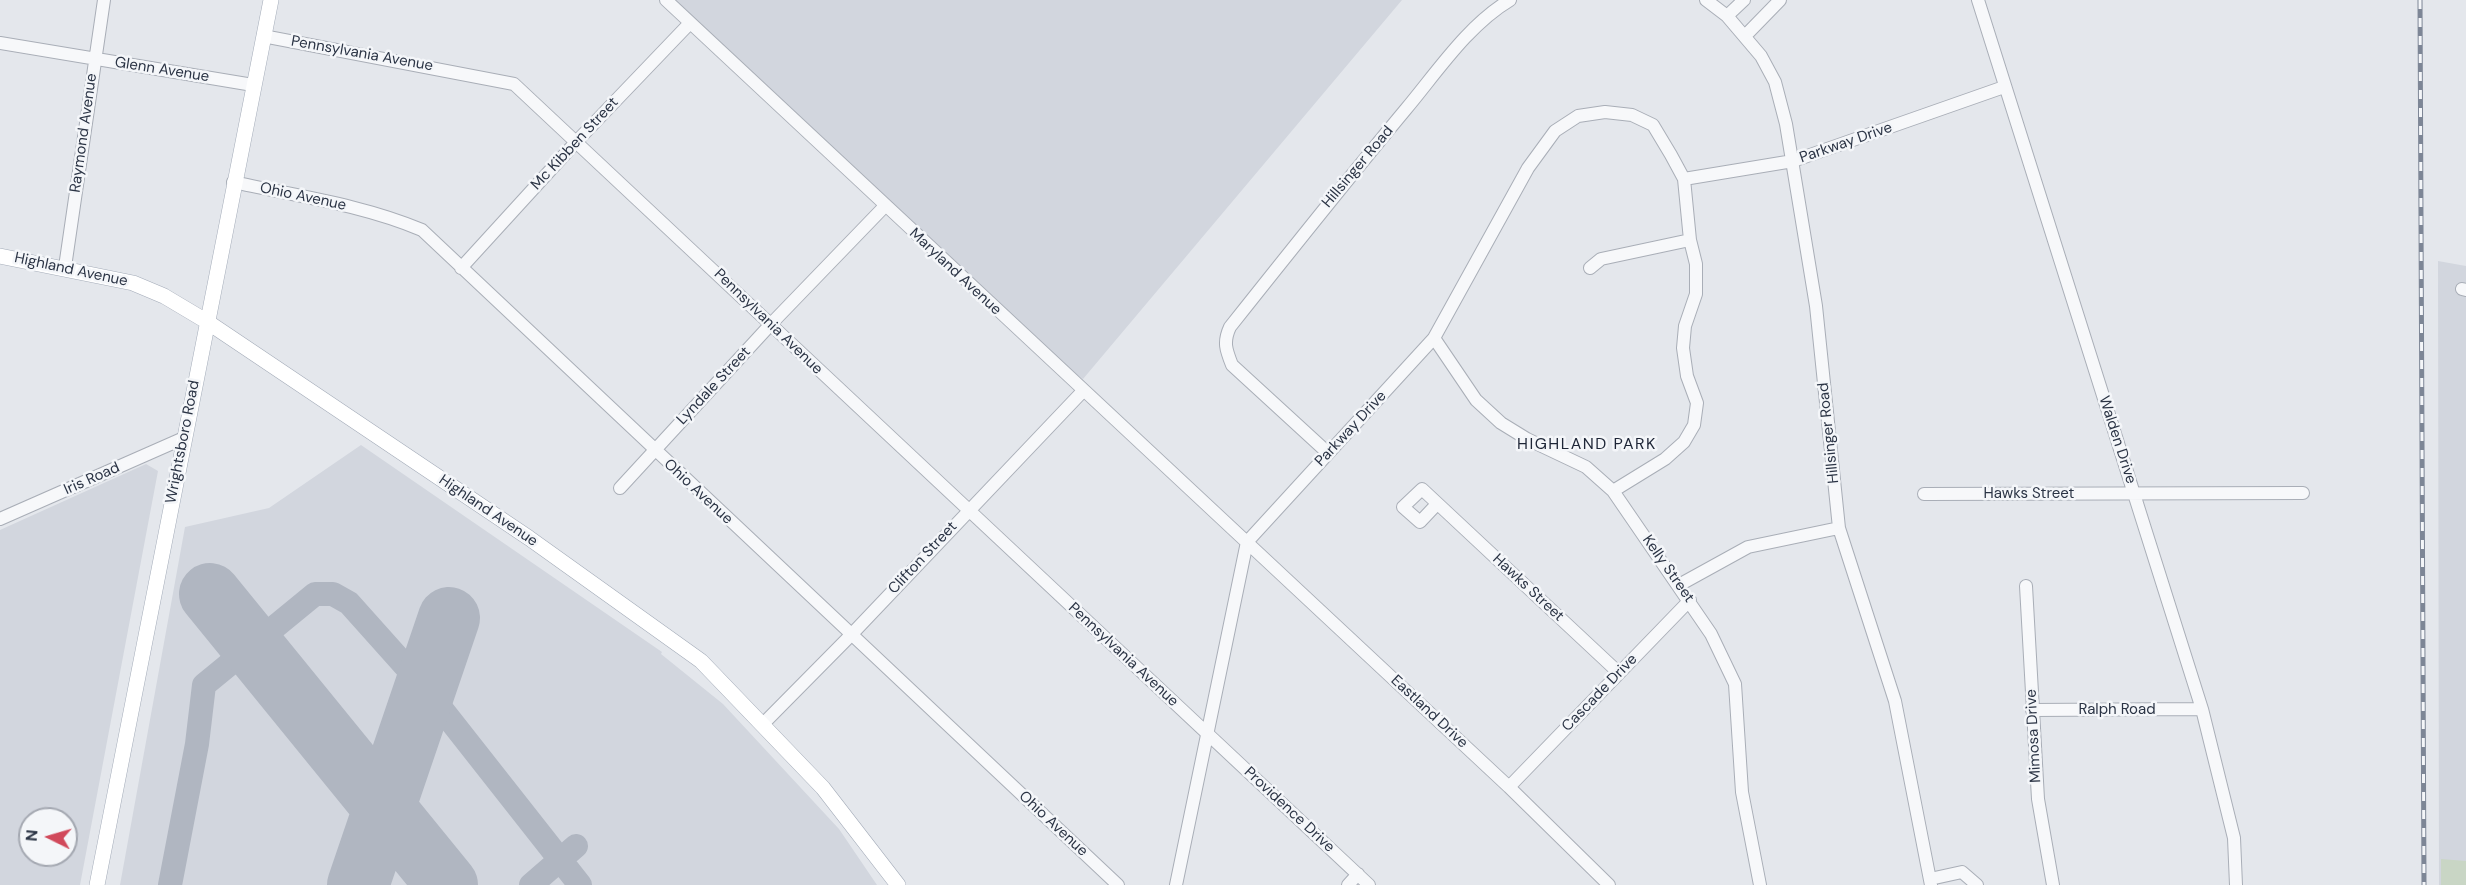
<!DOCTYPE html>
<html>
<head>
<meta charset="utf-8">
<style>
	body { margin:0 }
	#map { position:relative; width:2466px; height:885px; overflow:hidden; background:#e4e7ec; font-family:"DM Sans",sans-serif }
	canvas { display:block }
	.north { position:absolute; left:18px; top:807px; width:60px; height:60px; box-sizing:border-box; background:#f4f6f9; border:2px solid #a4a8b1; border-radius:50%; rotate:275deg; font-size:16px; font-weight:700; line-height:24px; text-align:center; color:#2b3445 }
	.north::after { content:''; display:block; margin:auto; width:21px; height:27px; background:#d1495b; clip-path:polygon(50% 0,100% 100%,50% 72%,0 100%) }
</style>
</head>
<body>
<div id="map">
<canvas width="2466" height="885"></canvas>
<div class="north">N</div>
</div>
<script>
const g = document.querySelector('canvas').getContext('2d');
g.lineJoin = 'round';
function paint(path, color) { g.fillStyle = color; g.fill(path, 'evenodd'); }
function strokePath(path, color, width, dash) { g.strokeStyle = color; g.lineWidth = width; g.lineCap = dash ? 'butt' : 'round'; g.setLineDash(dash || []); g.stroke(path); }
function drawText(font, color, halo, rows, align = 'center') {
  g.font = font + ' "DM Sans",sans-serif'; g.lineWidth = 5; g.setLineDash([]); g.textBaseline = 'middle'; g.strokeStyle = halo; g.fillStyle = color; for (const [text, x, y, turn = 0] of rows) {
    g.save(); g.translate(x, y); g.rotate((+turn || 0) * Math.PI / 180); g.textAlign = isNaN(turn) ? turn : align; if (halo) g.strokeText(text, 0, 0); g.fillText(text, 0, 0); g.restore();
  }
}
paint(new Path2D(`
	M674 0H1402L1083 379 1067 368Z
	M2438 261 2466 266V885H2439Z
	M361 445 662 652 661 654 723 704 839 829 877 885H120L185 527 269 508Z
	M146 464 158 471 80 885H0V530ZM30 819H66V855H30Z`), '#d2d6de');
paint(new Path2D(`
	M2441 859 2466 861V885H2441Z`), '#c9d6c5');
strokePath(new Path2D(`
	M170 885 197 744 204 685 315 594H333L349 603 425 688 580 885
	M531 885 576 846`), '#b0b6c1', 24);
strokePath(new Path2D(`
	M210 594 447 885
	M358 885 449 618`), '#b0b6c1', 62);
const minor = new Path2D(`
	M666 0 1509 787 1609 885
	M1706 0 1727 16 1761 56 1775 82 1786 124 1816 306 1839 528 1895 701 1931 885
	M1978 0 2202 709 2234 838 2236 885
	M1727 16 1744 0
	M263 36 514 84 1369 885
	M1745 36 1780 0
	M0 43 253 85
	M1684 179 1793 161 2004 87
	M233 182C297 196 363 205 422 230L1118 885
	M65 267 104 0
	M461 268 577 141 690 23
	M1590 268 1601 259 1690 240
	M2462 289 2466 290
	M1434 338 1476 400 1501 423 1527 439 1586 467 1613 491 1711 634 1735 684 1742 792 1760 885
	M1328 453 1232 365C1226 350 1223 342 1230 327 1288 254 1346 181 1406 109 1437 72 1468 25 1510 0
	M620 488 771 324 884 207
	M1924 494 2303 493
	M1437 504 1420 522 1403 507 1422 489 1619 673
	M0 519 184 438
	M1679 585 1748 547 1839 528
	M2026 586 2038 799 2053 885
	M2032 710 2202 709
	M763 724 851 635 1083 391
	M1509 787 1690 600
	M1930 879 1962 872 1977 885
	M1176 885 1247 542 1434 338 1528 168 1555 131 1578 116 1605 112 1632 115 1653 125 1671 155 1684 179 1690 240 1696 264V294L1685 326 1683 348 1687 376 1697 403 1694 425 1684 442 1665 459 1613 491
	M1348 885 1358 874`);
const major = new Path2D(`
	M0 256 133 283 164 296 206 321 529 538 701 661 823 788 898 885
	M97 885 271 0`);
strokePath(minor, '#a9aeb7', 14);
strokePath(major, '#a3abb8', 16);
strokePath(minor, '#f7f8fa', 12);
strokePath(major, '#fff', 15);
const rail = new Path2D(`
	M2420 0 2424 885`);
strokePath(rail, '#7d8696', 5);
strokePath(rail, '#f4f6f9', 3, [9]);
drawText('15px', '#2b3445', '#f4f6f9', [
	["Pennsylvania Avenue",362,54,10],
	["Glenn Avenue",162,70,9],
	["Raymond Avenue",84,133,-82],
	["Parkway Drive",1846,143,-19],
	["Mc Kibben Street",575,144,-47],
	["Hillsinger Road",1358,167,-50],
	["Ohio Avenue",303,197,12],
	["Highland Avenue",71,270,12],
	["Maryland Avenue",955,272,43],
	["Pennsylvania Avenue",768,322,44],
	["Lyndale Street",714,386,-47],
	["Parkway Drive",1351,429,-47],
	["Hillsinger Road",1829,433,-96],
	["Walden Drive",2117,440,72],
	["Wrightsboro Road",183,442,-79],
	["Iris Road",92,479,-24],
	["Ohio Avenue",698,492,43],
	["Hawks Street",2029,494],
	["Highland Avenue",488,511,34],
	["Clifton Street",923,558,-47],
	["Kelly Street",1668,569,55],
	["Hawks Street",1528,588,43],
	["Pennsylvania Avenue",1123,655,43],
	["Cascade Drive",1600,693,-46],
	["Ralph Road",2117,710],
	["Eastland Drive",1429,712,43],
	["Mimosa Drive",2034,736,-93],
	["Providence Drive",1289,810,43],
	["Ohio Avenue",1053,824,43]
]);
g.letterSpacing = '1.5px';
drawText('16px', '#1d2536', '#f4f6f9', [
	["HIGHLAND PARK",1587,445]
]);
g.letterSpacing = '0px';
</script>
</body>
</html>
